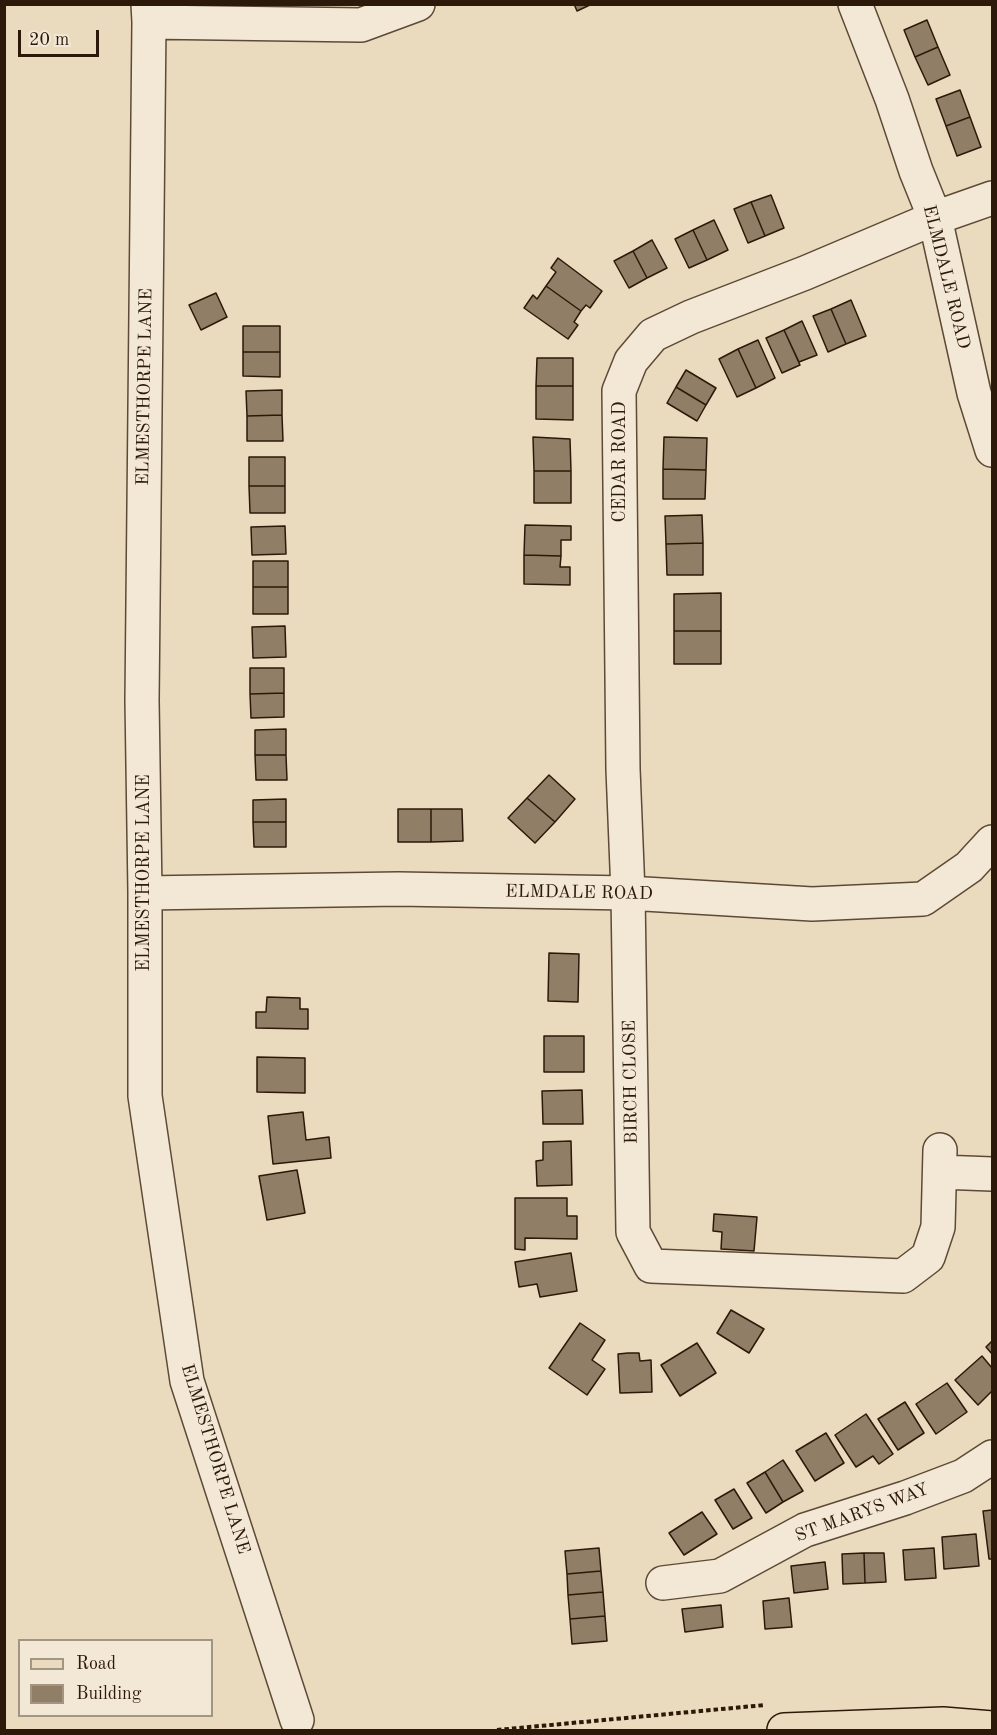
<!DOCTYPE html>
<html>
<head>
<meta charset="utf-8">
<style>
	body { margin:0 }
	#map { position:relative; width:997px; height:1735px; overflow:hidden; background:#ebdbbe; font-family:"Old Standard TT",serif }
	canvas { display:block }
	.frame { position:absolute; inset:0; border:6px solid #2d1909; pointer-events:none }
	.legend { position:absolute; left:18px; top:1639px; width:195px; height:78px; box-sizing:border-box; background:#f2e8d5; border:2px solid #a39583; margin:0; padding:8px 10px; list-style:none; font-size:18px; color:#2d1909 }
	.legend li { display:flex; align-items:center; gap:12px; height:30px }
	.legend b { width:30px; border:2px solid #a39583 }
	.scale { position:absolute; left:18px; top:30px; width:81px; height:27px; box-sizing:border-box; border:3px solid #2d1909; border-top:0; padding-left:8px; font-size:18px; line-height:21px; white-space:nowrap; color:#2d1909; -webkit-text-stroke:4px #f2e8d5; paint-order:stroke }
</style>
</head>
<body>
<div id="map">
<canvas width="997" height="1735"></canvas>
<div class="frame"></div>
<ul class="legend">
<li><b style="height:8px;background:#ebdbbe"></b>Road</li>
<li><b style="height:16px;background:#907e67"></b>Building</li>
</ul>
<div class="scale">20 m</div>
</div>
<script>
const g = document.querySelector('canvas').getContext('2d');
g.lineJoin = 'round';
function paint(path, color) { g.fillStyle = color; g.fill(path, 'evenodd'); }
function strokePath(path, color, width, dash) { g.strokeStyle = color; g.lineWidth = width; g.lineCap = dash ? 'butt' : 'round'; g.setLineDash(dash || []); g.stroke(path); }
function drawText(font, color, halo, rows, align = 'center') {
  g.font = font + ' "Old Standard TT",serif'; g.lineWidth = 6; g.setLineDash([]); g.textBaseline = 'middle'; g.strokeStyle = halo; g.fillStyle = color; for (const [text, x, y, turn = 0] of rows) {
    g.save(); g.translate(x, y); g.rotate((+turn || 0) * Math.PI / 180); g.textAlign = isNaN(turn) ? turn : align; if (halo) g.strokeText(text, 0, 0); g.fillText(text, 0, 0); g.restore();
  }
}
const building = new Path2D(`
	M574 4H592L577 11Z
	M927 20 938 47 915 57 904 30Z
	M938 47 950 75 928 85 915 57Z
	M960 90 970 117 946 126 936 99Z
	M970 117 981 147 957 156 946 126Z
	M771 195 784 228 765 236 751 202Z
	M751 202 765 236 748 243 734 209Z
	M714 220 728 250 707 260 693 230Z
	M693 230 707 260 689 268 675 239Z
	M652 240 667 268 647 278 633 251Z
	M633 251 647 278 629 288 614 261Z
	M558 258 602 291 590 308 586 305 581 311 546 286 556 272 551 268Z
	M546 286 581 311 574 322 578 325 568 339 524 308 533 295 537 299Z
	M216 293 227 317 201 330 189 305Z
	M851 300 866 336 846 344 831 309Z
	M831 309 846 344 828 352 813 316Z
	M802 321 817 355 799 362 784 330Z
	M243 326H280V352H243Z
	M784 330 800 365 782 373 766 338Z
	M758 340 775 378 756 388 738 349Z
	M738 349 756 388 737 397 719 359Z
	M243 352H280V377L243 376Z
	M537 358H573V386H536Z
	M686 370 716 388 706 405 676 387Z
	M536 386H573V420L536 419Z
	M676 387 706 405 697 421 667 403Z
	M282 390V415L247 416 246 391Z
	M282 415 283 441H247V416Z
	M533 437 570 439 571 471H534Z
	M664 437 707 438 706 470 663 469Z
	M249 457H285V486H249Z
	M663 469 706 470 705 499H663Z
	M534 471H571V503H534Z
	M249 486H285V513H250Z
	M702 515 703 543 666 544 665 516Z
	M525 525 571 526V540H561V556L524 555Z
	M285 526 286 554 252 555 251 527Z
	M703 543V575H667L666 544Z
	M524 555 561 556 560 567H570V585L524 584Z
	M253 561H288V587H253Z
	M253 587H288V614H253Z
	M721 593V631H674V594Z
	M285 626 286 657 253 658 252 627Z
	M674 631H721V664H674Z
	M250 668H284V693L250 694Z
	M284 693V717L251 718 250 694Z
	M286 729V755H255V730Z
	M255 755H286L287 780H256Z
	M549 775 575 799 555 822 527 798Z
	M527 798 555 822 535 843 508 818Z
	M286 799V822H253V800Z
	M398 809H431V842H398Z
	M431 809H462L463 841 431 842Z
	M253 822H286V847H254Z
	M549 953 579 954 578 1002 548 1001Z
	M267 997 300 998V1009H308V1029L256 1028V1012H266Z
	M544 1036H584V1072H544Z
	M257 1057 305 1058V1093L257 1092Z
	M582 1090 583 1124H543L542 1091Z
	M303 1112 306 1140 329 1137 331 1158 273 1164 268 1116Z
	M571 1141 572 1185 537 1186 536 1161 543 1160V1142Z
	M297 1170 305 1213 267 1220 259 1176Z
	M515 1198H567V1216H577V1239L525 1238V1250L515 1249Z
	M714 1214 757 1217 754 1251 721 1249 722 1232 713 1231Z
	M571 1253 577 1291 540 1297 537 1284 519 1287 515 1262Z
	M731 1310 764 1329 749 1353 717 1333Z
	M580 1323 605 1340 592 1360 605 1369 587 1395 549 1368Z
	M992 1341V1354L986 1347Z
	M697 1343 716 1373 680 1396 661 1365Z
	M628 1353H639L640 1361 651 1360 652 1392 620 1393 618 1354Z
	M982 1356 992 1368V1391L978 1405 955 1380Z
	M947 1383 967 1412 936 1434 916 1404Z
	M905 1402 924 1433 898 1450 878 1419Z
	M866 1414 893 1454 879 1464 873 1456 856 1467 835 1435Z
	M826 1433 844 1463 815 1481 796 1451Z
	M783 1460 803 1491 783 1502 765 1472Z
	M765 1472 783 1502 766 1513 747 1483Z
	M734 1489 752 1518 733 1529 715 1500Z
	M992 1510V1559H989L983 1511Z
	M702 1512 717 1534 684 1555 669 1533Z
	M976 1534 979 1566 944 1569 942 1537Z
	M599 1548 601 1571 567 1574 565 1551Z
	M934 1548 936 1578 905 1580 903 1550Z
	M864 1553H884L886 1582 865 1583Z
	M864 1553 865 1583 843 1584 842 1554Z
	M825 1562 828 1589 794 1593 791 1566Z
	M601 1571 603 1592 568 1595 567 1574Z
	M603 1592 605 1616 570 1619 568 1595Z
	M789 1598 792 1627 765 1629 763 1601Z
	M721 1605 723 1627 685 1632 682 1609Z
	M605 1616 607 1641 572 1644 570 1619Z`);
paint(building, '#907e67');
strokePath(building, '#2d1909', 1.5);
const minor = new Path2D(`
	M148 4 149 22 142 700 145 893V1096L187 1381 297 1720
	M855 4 892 99 916 171 935 218 974 393 992 450
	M149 22 361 25 418 4
	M145 893 398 889 628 893 812 904 923 899 969 867 992 842
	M940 1150 938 1227 928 1257 903 1276 651 1266 633 1232 628 893 623 769 619 391 631 361 653 335 691 317 805 273 935 218 992 198
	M940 1172 992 1174
	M663 1583 720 1576 805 1530 905 1498 963 1476 992 1457`);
const major = new Path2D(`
	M784 1730 943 1724 992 1728`);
strokePath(minor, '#5c4a36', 36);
strokePath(major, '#2d1909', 36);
strokePath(new Path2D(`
	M497 1730 765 1705`), '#2d1909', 4, [4.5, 3]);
strokePath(minor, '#f2e8d5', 33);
strokePath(major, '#ebdbbe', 33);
drawText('18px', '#2d1909', '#f2e8d5', [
	["ELMDALE ROAD",946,277,76],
	["ELMESTHORPE LANE",145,387,-89],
	["CEDAR ROAD",620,462,-90],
	["ELMESTHORPE LANE",144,873,-90],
	["ELMDALE ROAD",579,893,1],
	["BIRCH CLOSE",631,1082,-91],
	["ELMESTHORPE LANE",215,1459,73],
	["ST MARYS WAY",862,1513,-20]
]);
</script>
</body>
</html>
